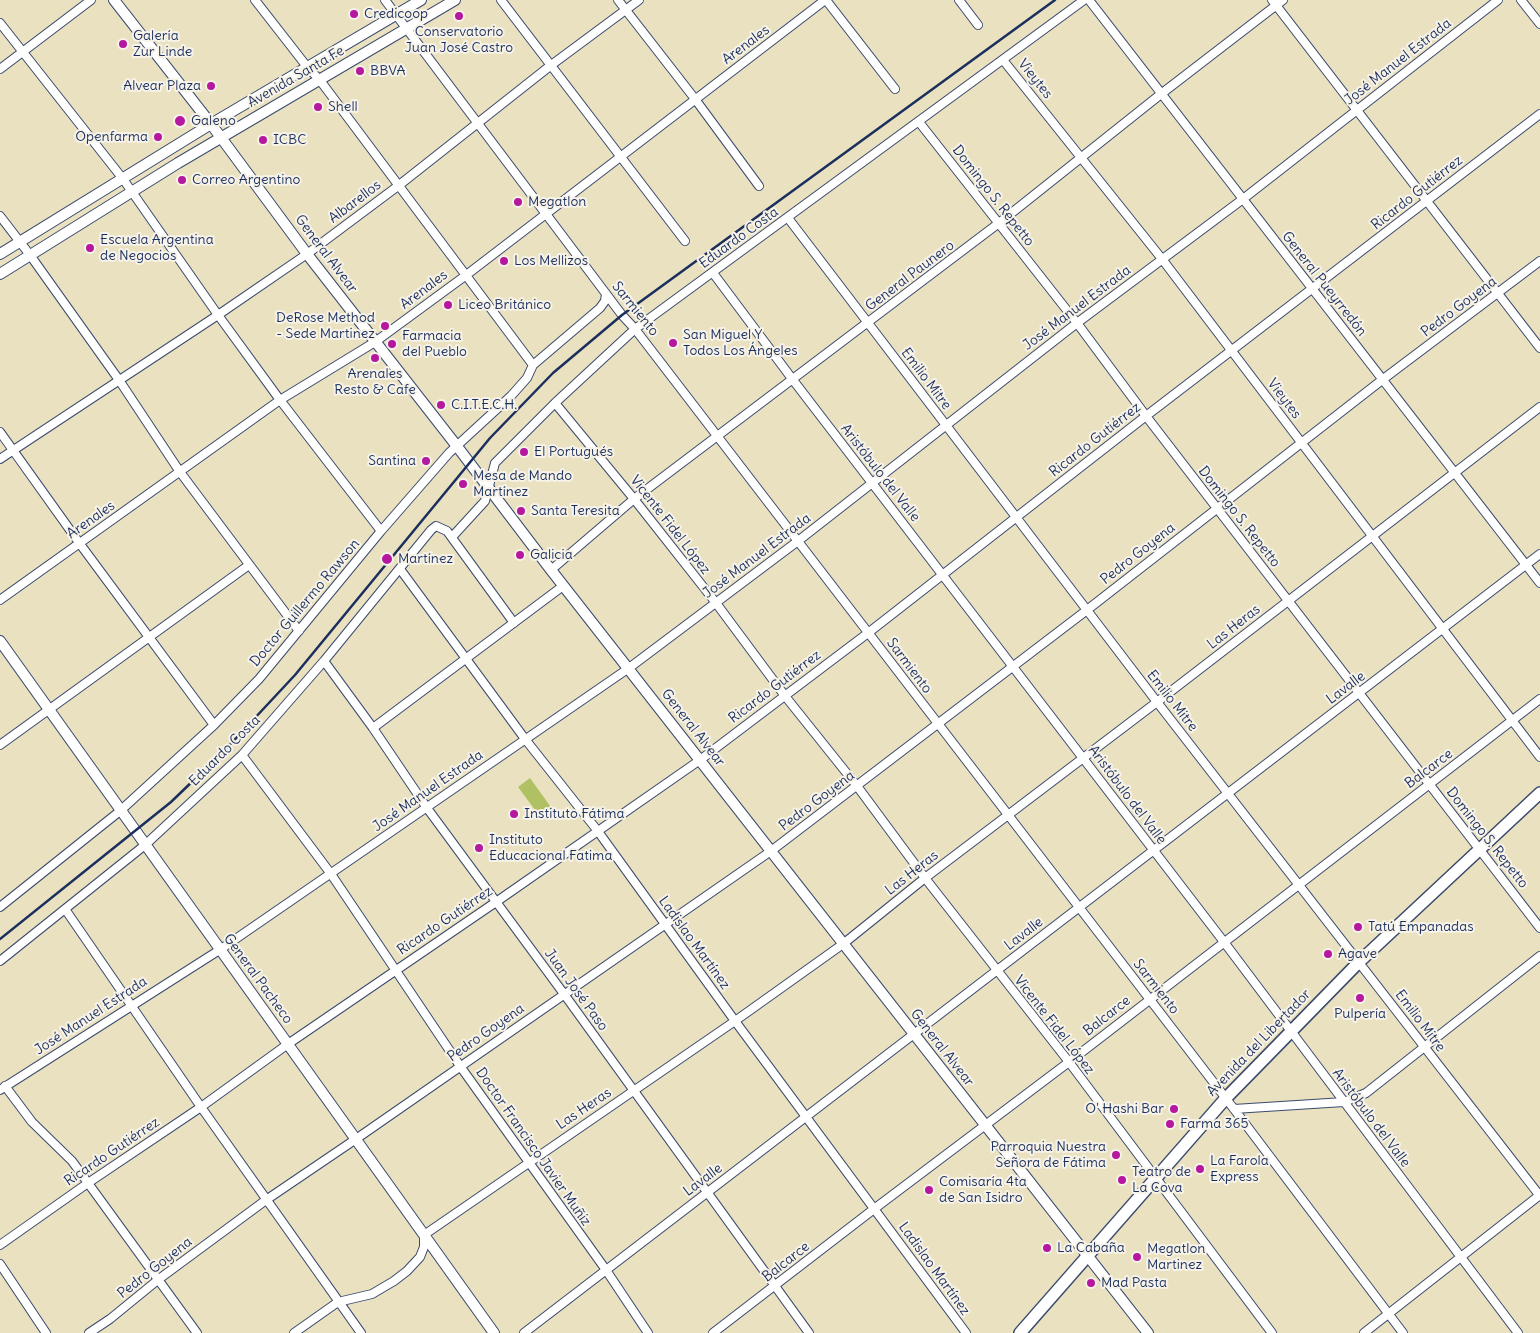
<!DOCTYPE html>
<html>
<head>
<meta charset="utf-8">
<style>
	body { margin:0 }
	canvas { display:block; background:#eae1c0 }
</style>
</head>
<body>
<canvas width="1540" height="1333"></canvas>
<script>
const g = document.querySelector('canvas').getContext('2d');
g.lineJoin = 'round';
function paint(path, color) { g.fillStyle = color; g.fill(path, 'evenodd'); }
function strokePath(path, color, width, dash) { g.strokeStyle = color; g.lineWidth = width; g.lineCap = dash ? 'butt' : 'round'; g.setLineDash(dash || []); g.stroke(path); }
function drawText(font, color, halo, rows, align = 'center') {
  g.font = font + ' Delius,sans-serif'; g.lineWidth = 4; g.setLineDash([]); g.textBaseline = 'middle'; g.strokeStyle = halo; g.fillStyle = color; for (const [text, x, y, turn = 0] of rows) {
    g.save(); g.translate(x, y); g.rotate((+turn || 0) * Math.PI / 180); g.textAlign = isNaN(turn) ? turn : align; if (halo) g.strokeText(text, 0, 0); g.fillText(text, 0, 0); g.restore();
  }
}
paint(new Path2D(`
	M530 778 553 810 541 818 518 787Z`), '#b0c164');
const street = new Path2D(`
	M255 0 308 68 319 79 533 365
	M385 0 622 315 635 329 1234 1109 1403 1333
	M501 0 685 241
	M618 0 695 99 759 186
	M826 0 895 89
	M959 0 978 25
	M1089 0 1540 583
	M1272 0 1540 348
	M1521 0 1540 24
	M0 23 123 179 218 315 280 400 381 531
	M1003 60 1162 259 1540 757
	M0 69 91 0
	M919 122 1077 323 1146 416 1540 928
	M0 216 30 255 119 380 180 472 299 631
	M788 218 1157 702 1540 1196
	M713 273 793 380 1224 942 1518 1333
	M555 403 634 499 716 603 785 696 857 786 925 878 1069 1062 1272 1333
	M0 432 80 544 214 725
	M0 459 218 315 307 254 398 186 550 66 639 0
	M452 537 485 501 495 463 555 403 635 329 1084 0
	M400 569 525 739 597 830 735 1021 966 1333
	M551 570 634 499 999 223 1161 94 1283 0
	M0 600 280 400 375 342 465 276 825 0
	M324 661 373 728 427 808 564 994 809 1333
	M373 728 563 586
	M0 745 249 565
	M242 755 331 874 460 1066 606 1270 648 1333
	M0 907 120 811 214 725 259 679 381 531 449 453 511 396 527 378 533 365 600 308 605 301 606 294
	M65 909 201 1107 361 1333
	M0 961 145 845 242 755 324 661 431 530 436 526 447 531 514 623
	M5 1086 32 1122 72 1161 197 1333
	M0 1090 221 949 629 668 798 541 1077 323 1243 199 1498 0
	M1234 1109 1344 1102 1366 1093 1540 956
	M0 1245 88 1183 201 1107 288 1044 496 902 700 760 868 633 1146 416 1540 114
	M0 1264 46 1333
	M89 1333 110 1319 159 1279 266 1200 356 1139 771 851 1087 610 1382 380 1540 261
	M294 1333 338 1302 372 1294 394 1281 407 1271 420 1257 424 1247V1235L735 1021 843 944 925 878 1157 702 1540 407
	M524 1333 1540 554
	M713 1333 874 1209 1069 1062 1540 699
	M1364 1333 1540 1195`);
const secondary = new Path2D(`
	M114 0 211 124 307 254 456 445 551 570 1148 1333
	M0 254 211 124 421 0
	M0 274 178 163 455 0
	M0 641 494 1333`);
const primary = new Path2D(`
	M1020 1333 1226 1098 1359 962 1540 793`);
strokePath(street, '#3a4a6d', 10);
strokePath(secondary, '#3a4a6d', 12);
strokePath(primary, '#3a4a6d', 14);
strokePath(street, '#fff', 8);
strokePath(secondary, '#fff', 10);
strokePath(primary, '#fff', 11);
strokePath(new Path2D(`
	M0 939 171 802 225 750 295 675 490 438 553 373 622 315 1055 0`), '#1b2f5e', 2.5);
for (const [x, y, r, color] of [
	[354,14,5,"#b5179e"],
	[459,16,5,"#b5179e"],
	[123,44,5,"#b5179e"],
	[360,71,5,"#b5179e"],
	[211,86,5,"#b5179e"],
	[318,107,5,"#b5179e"],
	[180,121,6,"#b5179e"],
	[158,137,5,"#b5179e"],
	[263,140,5,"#b5179e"],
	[182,180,5,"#b5179e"],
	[518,202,5,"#b5179e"],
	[90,248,5,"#b5179e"],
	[504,261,5,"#b5179e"],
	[448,305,5,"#b5179e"],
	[385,326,5,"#b5179e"],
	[673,343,5,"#b5179e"],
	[392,344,5,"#b5179e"],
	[375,358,5,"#b5179e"],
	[441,405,5,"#b5179e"],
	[524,452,5,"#b5179e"],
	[426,461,5,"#b5179e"],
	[463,484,5,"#b5179e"],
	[521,511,5,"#b5179e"],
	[520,555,5,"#b5179e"],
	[387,559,6,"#b5179e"],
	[514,814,5,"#b5179e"],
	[479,848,5,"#b5179e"],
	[1358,927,5,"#b5179e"],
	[1328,954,5,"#b5179e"],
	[1360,998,5,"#b5179e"],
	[1174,1109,5,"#b5179e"],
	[1170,1124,5,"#b5179e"],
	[1116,1155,5,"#b5179e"],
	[1200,1169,5,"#b5179e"],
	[1122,1180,5,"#b5179e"],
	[929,1190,5,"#b5179e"],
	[1047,1248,5,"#b5179e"],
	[1137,1257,5,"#b5179e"],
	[1091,1283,5,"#b5179e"]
]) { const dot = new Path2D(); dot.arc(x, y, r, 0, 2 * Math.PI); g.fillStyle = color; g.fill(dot); strokePath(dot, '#f7f3e8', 2); }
drawText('14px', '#1b2f5e', '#f7f3e8', [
	["Credicoop",364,14],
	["Conservatorio",459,32,"center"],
	["Juan José Castro",459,48,"center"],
	["Galería",133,36],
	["Zur Linde",133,52],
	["BBVA",370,71],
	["Alvear Plaza",201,86,"right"],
	["Shell",328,107],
	["Galeno",191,121],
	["Openfarma",148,137,"right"],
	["ICBC",273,140],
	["Correo Argentino",192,180],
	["Megatlon",528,202],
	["Escuela Argentina",100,240],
	["de Negocios",100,256],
	["Los Mellizos",514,261],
	["Liceo Británico",458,305],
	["DeRose Method",375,318,"right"],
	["- Sede Martinez",375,334,"right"],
	["San Miguel Y",683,335],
	["Todos Los Ángeles",683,351],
	["Farmacia",402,336],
	["del Pueblo",402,352],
	["Arenales",375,374,"center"],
	["Resto & Cafe",375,390,"center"],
	["C.I.T.E.C.H.",451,405],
	["El Portugués",534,452],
	["Santina",416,461,"right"],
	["Mesa de Mando",473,476],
	["Martínez",473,492],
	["Santa Teresita",531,511],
	["Galicia",530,555],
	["Martínez",398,559],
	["Instituto Fátima",524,814],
	["Instituto",489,840],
	["Educacional Fatima",489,856],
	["Tatú Empanadas",1368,927],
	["Agave",1338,954],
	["Pulpería",1360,1014,"center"],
	["O' Hashi Bar",1164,1109,"right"],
	["Farma 365",1180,1124],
	["Parroquia Nuestra",1106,1147,"right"],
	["Señora de Fátima",1106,1163,"right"],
	["La Farola",1210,1161],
	["Express",1210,1177],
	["Teatro de",1132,1172],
	["La Cova",1132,1188],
	["Comisaría 4ta",939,1182],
	["de San Isidro",939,1198],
	["La Cabaña",1057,1248],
	["Megatlon",1147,1249],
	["Martinez",1147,1265],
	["Mad Pasta",1101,1283]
], 'left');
drawText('14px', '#1b2f5e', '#f7f3e8', [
	["Arenales",746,45,-37],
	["José Manuel Estrada",1398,62,-38],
	["Avenida Santa Fe",296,77,-30],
	["Vieytes",1035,79,51],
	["Ricardo Gutiérrez",1417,193,-38],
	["Domingo S. Repetto",993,196,52],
	["Albarellos",355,202,-37],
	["Eduardo Costa",739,238,-36],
	["General Alvear",326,254,53],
	["General Paunero",910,276,-37],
	["General Pueyrredón",1324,284,52],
	["Arenales",424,290,-37],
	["Pedro Goyena",1459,307,-37],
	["José Manuel Estrada",1077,308,-37],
	["Sarmiento",635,309,51],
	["Emilio Mitre",926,379,53],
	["Vieytes",1284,399,53],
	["Ricardo Gutiérrez",1095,440,-38],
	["Aristóbulo del Valle",880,473,52],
	["Domingo S. Repetto",1239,517,52],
	["Arenales",91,520,-35],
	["Vicente Fidel López",670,525,52],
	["Pedro Goyena",1138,554,-38],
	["José Manuel Estrada",757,556,-37],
	["Doctor Guillermo Rawson",305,603,-50],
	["Las Heras",1234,627,-38],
	["Sarmiento",909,666,53],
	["Ricardo Gutiérrez",775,687,-37],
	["Lavalle",1346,688,-37],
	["Emilio Mitre",1172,701,52],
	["General Alvear",693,728,52],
	["Eduardo Costa",225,751,-45],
	["Balcarce",1429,769,-37],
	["José Manuel Estrada",428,791,-35],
	["Aristóbulo del Valle",1127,795,53],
	["Pedro Goyena",817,801,-37],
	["Domingo S. Repetto",1487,838,52],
	["Las Heras",912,873,-38],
	["Ricardo Gutiérrez",445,921,-34],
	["Lavalle",1024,934,-38],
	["Ladislao Martínez",694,943,54],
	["General Pacheco",258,979,54],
	["Sarmiento",1156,987,52],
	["Juan José Paso",576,990,54],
	["José Manuel Estrada",91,1016,-33],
	["Balcarce",1107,1016,-38],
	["Emilio Mitre",1420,1021,53],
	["Vicente Fidel López",1054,1025,52],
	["Pedro Goyena",486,1033,-35],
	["Avenida del Libertador",1259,1043,-46],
	["General Alvear",942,1048,52],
	["Las Heras",584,1109,-34],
	["Aristóbulo del Valle",1371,1118,53],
	["Doctor Francisco Javier Muñiz",533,1147,55],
	["Ricardo Gutiérrez",112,1152,-34],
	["Lavalle",703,1180,-37],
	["Balcarce",786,1262,-38],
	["Pedro Goyena",155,1268,-38],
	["Ladislao Martínez",934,1269,54]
]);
</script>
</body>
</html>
